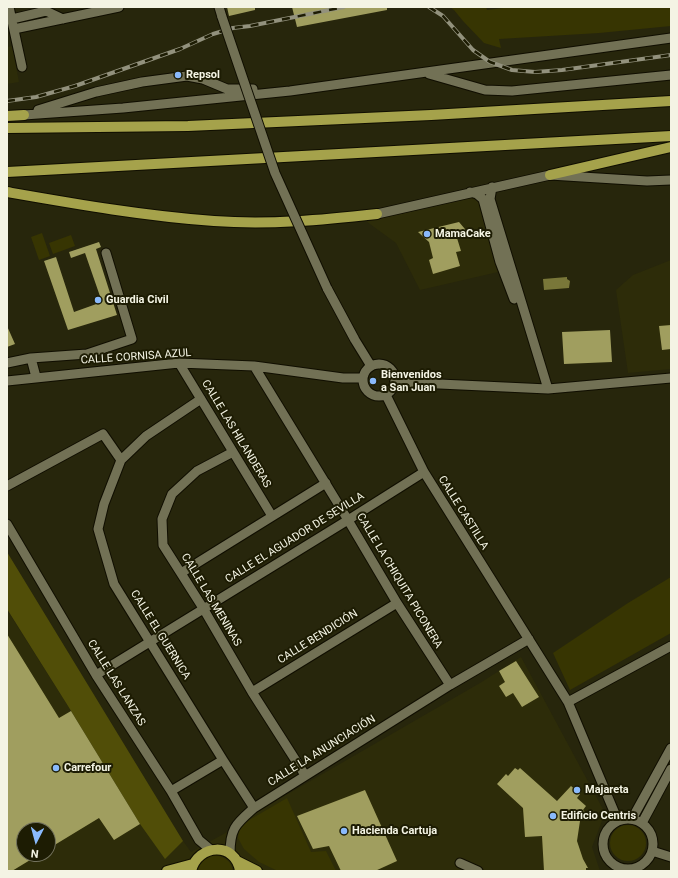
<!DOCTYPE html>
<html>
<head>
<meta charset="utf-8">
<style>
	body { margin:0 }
	#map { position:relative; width:678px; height:878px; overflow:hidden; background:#27260c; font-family:Roboto,sans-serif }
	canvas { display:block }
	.frame { position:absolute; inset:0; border:8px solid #f4f4e4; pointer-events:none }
	.north { position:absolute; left:16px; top:822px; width:40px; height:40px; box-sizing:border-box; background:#1d1c03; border:1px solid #73725d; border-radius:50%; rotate:186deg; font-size:11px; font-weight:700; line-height:16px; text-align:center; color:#f4f4e4 }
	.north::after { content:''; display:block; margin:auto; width:14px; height:18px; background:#8abafc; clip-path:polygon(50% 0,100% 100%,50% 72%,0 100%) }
</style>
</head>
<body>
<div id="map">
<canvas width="678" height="878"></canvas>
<div class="frame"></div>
<div class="north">N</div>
</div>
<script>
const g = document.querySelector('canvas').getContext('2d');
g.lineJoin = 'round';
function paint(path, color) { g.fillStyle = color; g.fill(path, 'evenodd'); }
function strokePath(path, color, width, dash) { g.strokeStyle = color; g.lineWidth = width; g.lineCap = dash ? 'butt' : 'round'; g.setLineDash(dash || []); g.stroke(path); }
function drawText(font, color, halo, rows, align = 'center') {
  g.font = font + ' Roboto,sans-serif'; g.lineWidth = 4; g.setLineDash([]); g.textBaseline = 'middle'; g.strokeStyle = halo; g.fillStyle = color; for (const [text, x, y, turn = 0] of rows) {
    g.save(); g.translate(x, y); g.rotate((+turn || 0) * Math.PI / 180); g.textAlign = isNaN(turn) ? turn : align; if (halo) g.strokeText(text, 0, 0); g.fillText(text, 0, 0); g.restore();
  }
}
paint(new Path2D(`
	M12 46 19 82 7 84V47Z
	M486 189 511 269 420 290 396 243 359 216Z
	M671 260V369L628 373 616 290 633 275Z
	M7 610 68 706 140 824 165 858 183 841 191 852 238 826 236 824 480 683 521 657 605 813 592 847 600 871H7ZM24 830H48V854H24Z`), '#2d2c09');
paint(new Path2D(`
	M450 7H486L487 10 511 7H671V26L599 33 499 39 501 48 484 43 463 21 454 10Z
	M42 233 50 256 39 260 31 237Z
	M71 235 75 246 53 254 49 243Z
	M671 577V633L570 690 553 653 628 603Z
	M287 798 311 852 326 851 336 871H278L259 862 244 849 238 838 239 826Z
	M610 843a18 18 0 1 1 36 0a18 18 0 1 1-36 0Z
	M215 855C225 857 231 861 233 871H198C200 861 206 857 215 855Z`), '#373502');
paint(new Path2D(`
	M7 552 183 841 165 859 140 824 68 706 7 609Z`), '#514e08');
paint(new Path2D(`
	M567 277V279L570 281 569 288 544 290 543 279Z`), '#797739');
paint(new Path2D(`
	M227 7H255V10L229 16Z
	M292 7H387V10L297 27Z
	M459 222 470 235 457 238 461 251 456 252 460 266 433 274 429 260 433 258 429 242 418 232Z
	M99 242 101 247 96 249 117 315 68 330 44 261 56 257 74 312 102 302 85 253 71 258 69 252Z
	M671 325V349L662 350 659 326Z
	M7 326 15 344 7 347Z
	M610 330 612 362 564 364 562 332Z
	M7 634 59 718 71 711 140 824 114 840 99 818 48 849V830H24V854H40L12 871H7Z
	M516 661 539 697 522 707 513 693 506 697 499 686 505 682 499 671Z
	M515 768 518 770 520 768 557 801 571 786 580 794 577 798 586 806 583 810 585 812 580 821 577 841 583 859 588 868H586V871H544L542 836 525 837 523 808 497 784 506 774 508 776Z
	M365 790 397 861 375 871H341L329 846 313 849 297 816Z`), '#a09e5f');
const minor = new Path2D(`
	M9 7 22 67
	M219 7 222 17
	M12 19 46 11 63 19
	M14 29 119 7
	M429 74 485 90 512 91 671 75
	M38 110 96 92 142 82 187 76 203 79 227 89H253
	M24 115 123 108 290 91 671 38
	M492 187 490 199 548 389
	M470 192 477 194 483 199 500 262 514 299
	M377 214 550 175 647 181 671 180
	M327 288 355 340 371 366
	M31 358 36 377
	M7 363 31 358 87 354 132 339 106 253
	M179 363 272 516
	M363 380a16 16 0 1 1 32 0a16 16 0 1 1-32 0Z
	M254 366 348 520 397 603 450 685
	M7 381 179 363 254 366 343 378H363
	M396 382 548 389 671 378
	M386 395 424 472 568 702 618 821
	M201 399 146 436 121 460 104 504 98 529 114 584 223 760 254 808
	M233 452 197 471 172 494 162 519 163 545 203 608 252 692 305 775
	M7 486 103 434 121 460
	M7 524 96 675 171 791 199 840 211 850
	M181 573 326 483
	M96 675 348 520 424 472
	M252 692 397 603
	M568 702 671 646
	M171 791 223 760
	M632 819 671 748
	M603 844a25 25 0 1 1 50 0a25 25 0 1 1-50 0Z
	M642 823 671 769
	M652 851 671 857
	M230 854C230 828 236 824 254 808L450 685 529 639
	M460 863 478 871`);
const major = new Path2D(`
	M7 116 24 115
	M7 128 188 126 431 115 671 101
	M7 172 671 136
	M550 175 671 147
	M7 192C76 204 144 216 214 221 269 225 323 220 377 214
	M237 861 257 871
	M167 871 193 864
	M191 871C198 843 236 842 240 871`);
strokePath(minor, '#100e00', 11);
strokePath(major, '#100e00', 12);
strokePath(minor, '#727155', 9);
strokePath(major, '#a5a24b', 10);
const rail = new Path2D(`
	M429 7 443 16 473 50 490 62 512 70 535 72 562 70 671 55
	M7 101 36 97 75 86 180 49 213 34 233 28 250 26 344 7`);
strokePath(rail, '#92917d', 4);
strokePath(rail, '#1d1c03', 2.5, [8]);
const minorBridge = new Path2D(`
	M222 17 275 173 327 288`);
strokePath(minorBridge, '#100e00', 11, []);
strokePath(minorBridge, '#727155', 9);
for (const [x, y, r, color] of [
	[178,75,4,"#8abafc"],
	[427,234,4,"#8abafc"],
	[98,300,4,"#8abafc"],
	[373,381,4,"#8abafc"],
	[56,768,4,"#8abafc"],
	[577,790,4,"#8abafc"],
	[553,816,4,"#8abafc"],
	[344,831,4,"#8abafc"]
]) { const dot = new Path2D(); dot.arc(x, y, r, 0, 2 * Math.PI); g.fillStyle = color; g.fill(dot); strokePath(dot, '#1d1c03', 1.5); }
drawText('bold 11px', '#f4f4e4', '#1d1c03', [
	["Repsol",186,75],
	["MamaCake",435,234],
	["Guardia Civil",106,300],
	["Bienvenidos",381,375],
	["a San Juan",381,388],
	["Carrefour",64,768],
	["Majareta",585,790],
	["Edificio Centris",561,816],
	["Hacienda Cartuja",352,831]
], 'left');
drawText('11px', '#f4f4e4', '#1d1c03', [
	["CALLE CORNISA AZUL",136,357,-4],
	["CALLE LAS HILANDERAS",236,434,59],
	["CALLE CASTILLA",463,513,58],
	["CALLE EL AGUADOR DE SEVILLA",295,538,-32],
	["CALLE LA CHIQUITA PICONERA",399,581,59],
	["CALLE LAS MENINAS",211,600,59],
	["CALLE EL GUERNICA",160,635,58],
	["CALLE BENDICIÓN",318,637,-32],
	["CALLE LAS LANZAS",116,683,58],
	["CALLE LA ANUNCIACIÓN",322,751,-32]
]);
</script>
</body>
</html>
